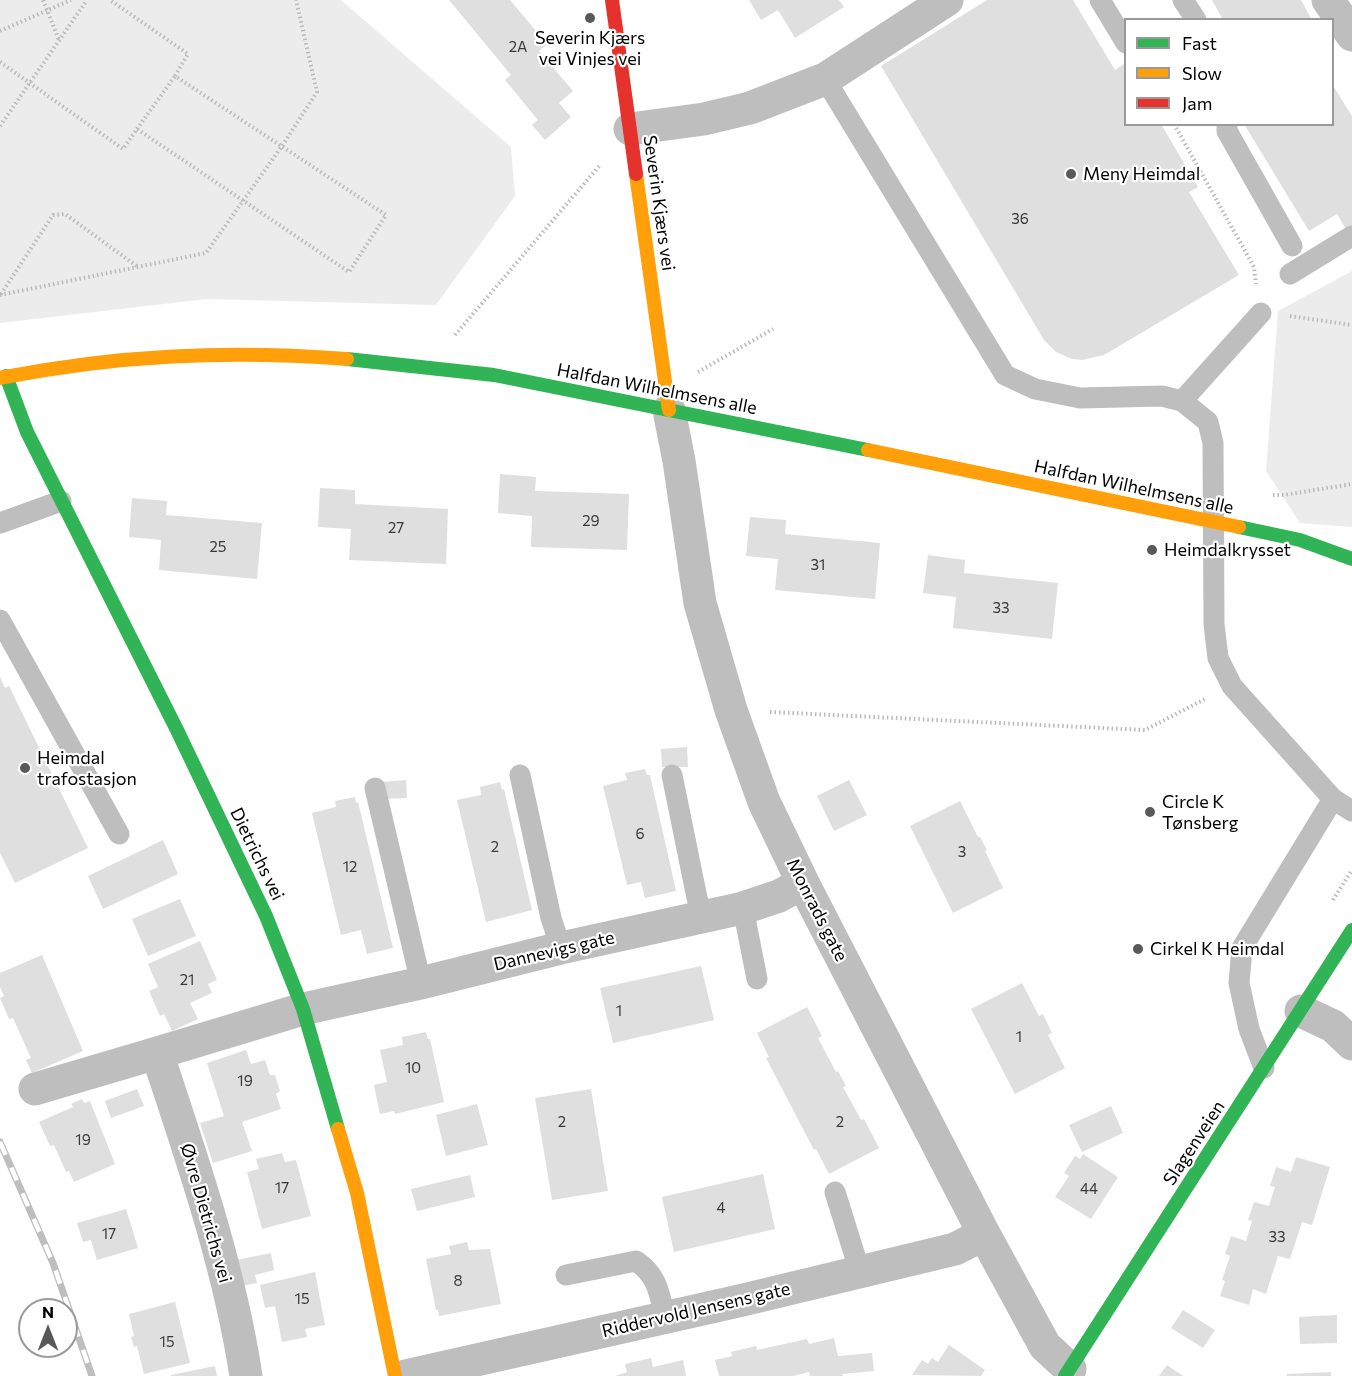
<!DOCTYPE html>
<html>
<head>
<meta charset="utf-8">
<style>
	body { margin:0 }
	#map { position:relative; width:1352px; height:1376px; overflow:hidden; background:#fff; font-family:Commissioner,sans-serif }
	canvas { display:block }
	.legend { position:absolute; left:1124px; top:18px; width:210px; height:108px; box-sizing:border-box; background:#fff; border:2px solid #999; margin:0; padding:8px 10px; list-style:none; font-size:18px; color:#000 }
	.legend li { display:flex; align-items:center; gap:12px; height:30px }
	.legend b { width:30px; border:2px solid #999 }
	.north { position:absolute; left:18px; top:1298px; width:60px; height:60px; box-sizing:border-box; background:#fff; border:2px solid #999; border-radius:50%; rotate:0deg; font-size:16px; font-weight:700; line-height:24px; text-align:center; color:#000 }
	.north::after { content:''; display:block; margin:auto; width:21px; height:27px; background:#595959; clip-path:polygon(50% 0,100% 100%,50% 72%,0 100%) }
</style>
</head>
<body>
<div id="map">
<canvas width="1352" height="1376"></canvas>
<ul class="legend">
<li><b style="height:8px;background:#30b455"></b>Fast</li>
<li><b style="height:8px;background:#ff9f0a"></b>Slow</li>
<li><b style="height:8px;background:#e5322d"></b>Jam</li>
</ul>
<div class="north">N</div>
</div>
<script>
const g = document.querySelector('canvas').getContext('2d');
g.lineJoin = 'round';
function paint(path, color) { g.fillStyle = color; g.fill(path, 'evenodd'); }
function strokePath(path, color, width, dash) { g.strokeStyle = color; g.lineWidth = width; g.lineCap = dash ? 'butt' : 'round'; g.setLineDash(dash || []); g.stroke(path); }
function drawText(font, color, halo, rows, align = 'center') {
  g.font = font + ' Commissioner,sans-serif'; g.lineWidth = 4.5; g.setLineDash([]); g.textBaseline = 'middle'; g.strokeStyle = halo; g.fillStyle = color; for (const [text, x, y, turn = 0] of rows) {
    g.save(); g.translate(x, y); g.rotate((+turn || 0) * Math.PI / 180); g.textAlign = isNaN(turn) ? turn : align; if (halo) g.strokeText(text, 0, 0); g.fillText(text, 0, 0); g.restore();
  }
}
paint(new Path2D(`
	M0 0H341L511 147 515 196 436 305 207 299 0 323Z
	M1352 271V527L1300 523 1266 471 1278 311Z`), '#ececec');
paint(new Path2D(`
	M449 0H510L547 44 539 51 573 91 559 103 571 117 545 140 532 125 538 120 505 80 511 75Z
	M749 0H839L844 7 795 38 778 10 761 20Z
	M987 0H1073L1115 70 1124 64 1126 65V124H1161L1198 187 1189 192 1239 275 1104 355 1082 360 1072 359 1056 352 1044 340 881 66Z
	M1212 0H1301L1312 20H1223Z
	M1332 84 1352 116V229L1347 231 1337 214 1309 231 1244 124H1332Z
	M500 474 536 477 535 491 629 494 627 550 531 547 532 516 498 513Z
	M320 488 355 490V504L448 509 446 564 349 560 351 529 318 527Z
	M132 498 167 501 166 515 262 523 257 579 159 570 161 540 129 537Z
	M750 517 786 520 785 534 880 543 875 599 775 590 778 559 746 556Z
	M928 555 965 560 964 573 1058 583 1052 639 953 628 956 597 923 593Z
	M0 677 5 688 9 686 88 848 15 883 0 853Z
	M687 747 688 767H662L661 749Z
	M645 769 647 775H650L676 891 645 898 641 882 627 885 603 786 627 780 625 773Z
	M406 780 407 798 381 799 380 782Z
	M849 780 867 815 834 831 817 796Z
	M500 782 502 790 504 789 532 910 486 922 457 800 481 795 480 787Z
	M355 797 356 803 358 802 393 948 367 954 361 930 341 935 312 813 336 807 335 801Z
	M960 801 978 837H980L987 850 985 851 1003 888 953 913 910 826Z
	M163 840 178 874 103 909 88 876Z
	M180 899 196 936 148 956 132 919Z
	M200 941 217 980 208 984 212 993 190 1003 198 1019 172 1031 164 1014 160 1016 149 991 158 987 148 964Z
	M42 955 83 1051 32 1073 26 1060 31 1058 13 1018 9 1019 0 998 4 996 0 987V973Z
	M701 966 714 1020 613 1043 600 988Z
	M1022 983 1039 1016 1043 1014 1052 1033 1048 1035 1065 1068 1015 1094 971 1009Z
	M807 1007 822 1036 818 1038 836 1072 838 1071 846 1086 843 1087 861 1120 864 1119 879 1148 829 1174 816 1149 814 1150 766 1058 769 1057 757 1033Z
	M426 1032 428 1039H430L444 1102 395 1114 394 1111 380 1114 374 1085 387 1082 380 1050 403 1045 402 1037Z
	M246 1050 251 1064 265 1060 270 1075H275L280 1091 276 1094 281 1109 242 1122 252 1151 213 1163 200 1123 224 1116 207 1063Z
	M137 1089 144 1106 111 1118 105 1101Z
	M591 1089 608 1191 552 1200 535 1098Z
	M82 1099 84 1103 90 1101 115 1164 74 1182 69 1171 66 1172 54 1145 50 1146 39 1122 73 1107 71 1104Z
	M477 1104 488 1145 446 1156 436 1115Z
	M1111 1106 1123 1133 1082 1152 1069 1125Z
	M282 1153 285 1162 296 1160 311 1216 262 1229 247 1172 259 1169 256 1159Z
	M1083 1154 1118 1177 1091 1219 1055 1197 1069 1176 1064 1173 1075 1156 1080 1159Z
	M1296 1157 1330 1167 1312 1225 1302 1222 1290 1259 1278 1256 1266 1294 1253 1289 1249 1305 1220 1296 1225 1281 1222 1280 1230 1256 1225 1254 1231 1236 1246 1241 1252 1221 1248 1220 1254 1202 1269 1206 1275 1187 1270 1186 1276 1167 1291 1172Z
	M763 1174 775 1229 674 1252 662 1197Z
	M470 1175 475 1197 417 1211 411 1189Z
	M126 1209 138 1248 97 1260 91 1240 83 1242 77 1223Z
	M467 1242 469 1250 490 1249 501 1304 439 1316 438 1310H436L426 1259 451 1254 449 1246Z
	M271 1253 274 1270 255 1275 257 1283 241 1286 236 1260Z
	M315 1272 325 1325 305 1329 307 1337 282 1342 275 1306 265 1308 260 1285Z
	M175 1302 190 1363 144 1374 137 1346 134 1347 131 1337 134 1336 129 1314Z
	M1183 1310 1215 1330 1203 1348 1171 1328Z
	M1337 1315V1343L1300 1344 1299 1317Z
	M834 1338 838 1356 872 1353 874 1371 842 1374 843 1376H810L809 1372 794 1376H719L715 1360 732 1356 731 1352 756 1346 757 1350 807 1339 809 1344Z
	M949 1345 985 1370 981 1376 912 1375 922 1360 928 1364 932 1358 938 1362Z
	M651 1358 653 1367 683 1360 686 1376H615L627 1372 625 1364Z
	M1167 1365 1183 1376H1159Z
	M215 1366 217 1376H171V1375Z
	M1331 1372V1376H1287V1374Z`), '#dfdfdf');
strokePath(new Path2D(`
	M43 0 59 40
	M0 31 71 0
	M0 62 123 149 137 129 349 272 386 215 175 76 188 54 110 0
	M1174 124 1254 267 1256 284
	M0 126 87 0
	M137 129 175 76
	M1 294 53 215 65 214 138 267
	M0 295 206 253 282 146 317 92 296 0
	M1290 316 1352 325
	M455 335 600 165
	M698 372 773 329
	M1273 495H1284L1352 484
	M770 712 1145 730 1205 699
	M1333 900 1352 870`), '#b9b9b9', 4, [1.5, 3]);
strokePath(new Path2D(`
	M1100 0 1126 43
	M1183 0 1196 20
	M825 79 1005 375 1035 389 1080 398 1162 396 1182 401 1208 422 1213 443 1214 624 1218 658 1232 686 1333 799 1352 811
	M1227 124V131L1292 246
	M1290 274 1352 236
	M1182 401 1261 313
	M0 523 61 501
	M0 620 119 834
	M520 775 551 918 561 948
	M672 775 697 898 703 917
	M375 788 421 983
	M743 908 757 979
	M1264 1068 1249 1029 1239 983 1242 948 1333 799
	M835 1192 860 1272
	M566 1275 636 1261C658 1276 659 1293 665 1317`), '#bebebe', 21);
strokePath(new Path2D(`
	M1328 0 1352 35
	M630 129 704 119 750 108 825 79 947 0
	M669 410 679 461 700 603 731 710 764 802 803 883 984 1234 1045 1346 1070 1369
	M1301 1011 1333 1026 1352 1044
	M35 1089 157 1053
	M246 1376C229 1265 192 1159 157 1053L303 1009 421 983 561 948 743 908 779 896 803 883
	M405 1376 743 1300 955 1249 984 1234`), '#bebebe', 33);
strokePath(new Path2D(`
	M347 359 494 375 868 450
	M6 376 27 432 177 730 266 916 303 1009 338 1129
	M1239 527 1300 540 1352 559
	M1065 1376 1352 930`), '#30b455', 14);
strokePath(new Path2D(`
	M636 174 669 410
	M0 378C117 355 228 350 347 359
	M868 450 1239 527
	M338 1129 357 1193 395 1376`), '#ff9f0a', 14);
strokePath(new Path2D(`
	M612 0 636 174`), '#e5322d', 14);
const rail = new Path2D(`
	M0 1142 53 1263 92 1376`);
strokePath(rail, '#bebebe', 7);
strokePath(rail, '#fff', 4.5, [14]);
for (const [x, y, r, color] of [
	[590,18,6,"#595959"],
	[1071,174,6,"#595959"],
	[1152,550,6,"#595959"],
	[25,768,6,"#595959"],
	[1150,812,6,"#595959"],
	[1138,949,6,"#595959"]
]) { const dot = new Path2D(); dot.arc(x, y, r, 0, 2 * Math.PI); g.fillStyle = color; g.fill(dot); strokePath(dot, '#fff', 2); }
drawText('15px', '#383838', null, [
	["2A",518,47],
	["36",1020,219],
	["29",591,521],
	["27",396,528],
	["25",218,547],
	["31",818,565],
	["33",1001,608],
	["6",640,834],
	["2",495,847],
	["3",962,852],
	["12",350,867],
	["21",187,980],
	["1",619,1011],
	["1",1019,1037],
	["10",413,1068],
	["19",245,1081],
	["2",562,1122],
	["2",840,1122],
	["19",83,1140],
	["17",282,1188],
	["44",1089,1189],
	["4",721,1208],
	["17",109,1234],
	["33",1277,1237],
	["8",458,1281],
	["15",302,1299],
	["15",167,1342]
]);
drawText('18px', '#000', '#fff', [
	["Severin Kjærs",590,38,"center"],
	["vei Vinjes vei",590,59,"center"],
	["Meny Heimdal",1083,174],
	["Heimdalkrysset",1164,550],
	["Heimdal",37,758],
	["trafostasjon",37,779],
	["Circle K",1162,802],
	["Tønsberg",1162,823],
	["Cirkel K Heimdal",1150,949]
], 'left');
drawText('18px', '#000', '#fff', [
	["Severin Kjærs vei",659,203,82],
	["Halfdan Wilhelmsens alle",657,389,11],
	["Halfdan Wilhelmsens alle",1134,487,12],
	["Dietrichs vei",257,854,64],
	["Monrads gate",817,910,63],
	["Dannevigs gate",554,951,-13],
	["Slagenveien",1194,1143,-57],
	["Øvre Dietrichs vei",206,1213,74],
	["Riddervold Jensens gate",696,1310,-13]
]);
</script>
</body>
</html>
